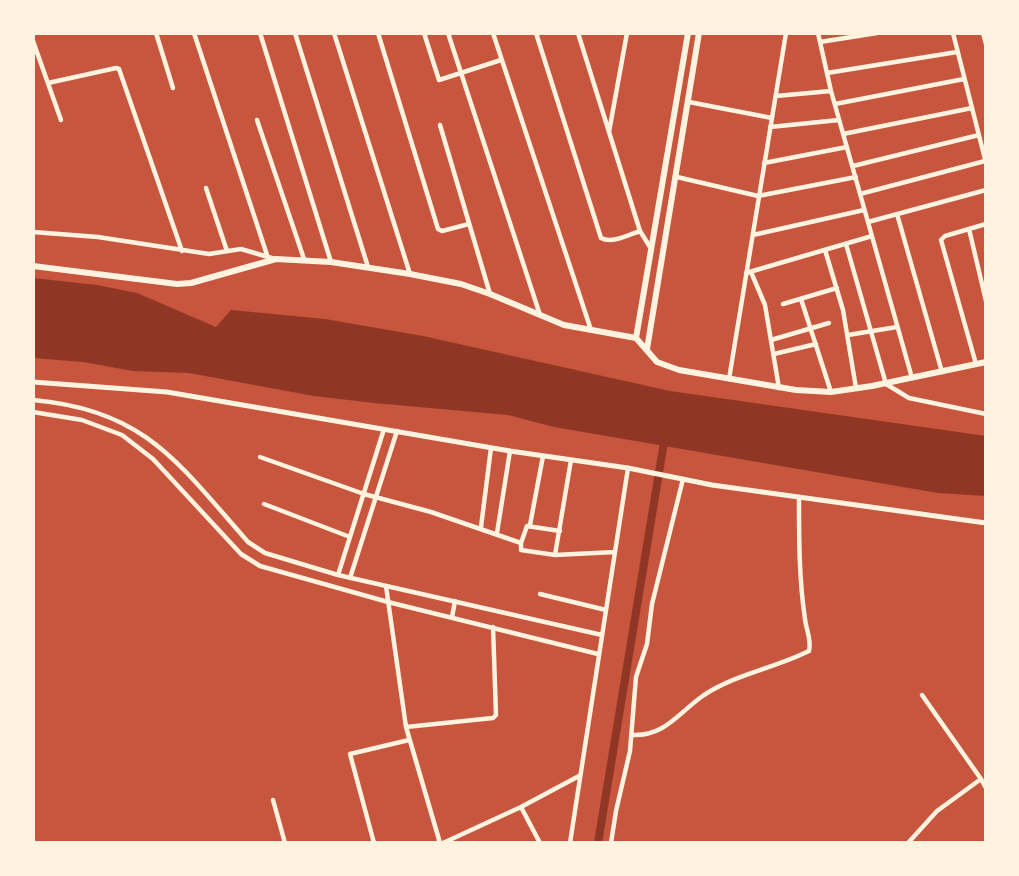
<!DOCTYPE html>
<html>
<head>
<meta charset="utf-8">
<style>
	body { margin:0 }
	#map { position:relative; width:1019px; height:876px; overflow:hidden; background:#c8553d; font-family:"Fira Sans",sans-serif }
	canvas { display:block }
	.frame { position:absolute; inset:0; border:35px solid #fff3e0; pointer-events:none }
</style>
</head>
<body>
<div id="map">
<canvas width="1019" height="876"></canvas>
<div class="frame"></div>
</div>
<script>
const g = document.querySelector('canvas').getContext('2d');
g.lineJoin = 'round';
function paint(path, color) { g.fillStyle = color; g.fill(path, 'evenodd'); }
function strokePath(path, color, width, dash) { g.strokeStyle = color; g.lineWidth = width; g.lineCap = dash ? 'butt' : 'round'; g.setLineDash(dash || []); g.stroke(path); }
paint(new Path2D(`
	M33 278 97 285 137 293 216 327 231 310 325 319 423 336 670 391 986 436V496L938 493 554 427 508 415 374 403 314 396 189 373 133 371 83 362 33 358Z`), '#8f3625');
strokePath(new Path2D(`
	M598 843 665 436`), '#8f3625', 8);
strokePath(new Path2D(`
	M156 33 173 88
	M194 33 267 255
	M260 33 331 262
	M295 33 368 267
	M334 33 410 274
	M378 33 438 229 442 231 469 224
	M424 33 439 80 501 60
	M448 33 540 315
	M493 33 591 330
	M536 33 601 238C612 244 628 235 640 231
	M578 33 640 231 650 247
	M818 33 831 91 912 378
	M953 33 986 163
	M983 33 986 44
	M33 41 61 120
	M820 42 877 33
	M827 73 957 52
	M48 83 116 68 119 69 182 251
	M776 96 831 91
	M689 102 772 118
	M835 104 964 79
	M257 120 304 259
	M440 125 490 294
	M770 127 839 120
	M609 132 627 33
	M843 134 972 108
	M764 163 847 147
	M853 166 979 135
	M677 177 758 196 856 177
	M206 188 227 251
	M860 194 985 161
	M897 214 942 372
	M868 222 986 190
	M969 229 986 301
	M33 232 98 237 209 254 241 249 275 259
	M753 235 864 210
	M846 244 886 384 909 398 986 414
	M825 250 843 310 856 388
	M751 272 765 305 779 388
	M746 273 872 236
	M801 299 831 392
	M783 304 837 288
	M848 335 897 327
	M771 340 829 323
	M774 354 816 344
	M976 364 941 240 945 236 986 224
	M729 379 786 33
	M33 400C146 410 179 464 248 542L265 553 338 575 602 635
	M33 412 82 420 122 435 153 459 241 554 260 566 388 602 598 654
	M260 457 364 494 431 512 521 543
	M264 504 350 537
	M530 525 543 456
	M481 527 491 448
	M497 533 510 451
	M521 543 527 526 560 531
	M521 544V550L555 555 615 552
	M555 555 571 460
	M338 575 384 429
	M350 578 397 431
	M386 586 406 727 440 843
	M540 594 606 610
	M452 617 455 601
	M922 695 981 779
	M406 727 493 718 496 715 493 627
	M631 735C665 737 678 713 704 695 736 674 775 668 809 651 812 641 806 629 805 619 799 579 799 539 799 499
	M273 800 285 843
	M521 807 540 843
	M374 843 350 754 409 740
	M443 843 521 807 579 776
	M570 843 628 468
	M611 843 616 811 630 751 636 677 647 644 652 604 683 479
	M908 843 937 811 981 779 986 788`), '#fff3e0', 4.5);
strokePath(new Path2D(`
	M33 382 167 392 510 451 628 468 712 485 986 523`), '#fff3e0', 5);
strokePath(new Path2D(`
	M33 266 177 284 191 283 276 259 331 262 410 274 461 284 490 294 564 325 636 338 657 362 679 370 796 390 831 392 872 386 986 362
	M636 338 688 33
	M647 349 699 33`), '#fff3e0', 6);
</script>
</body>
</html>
